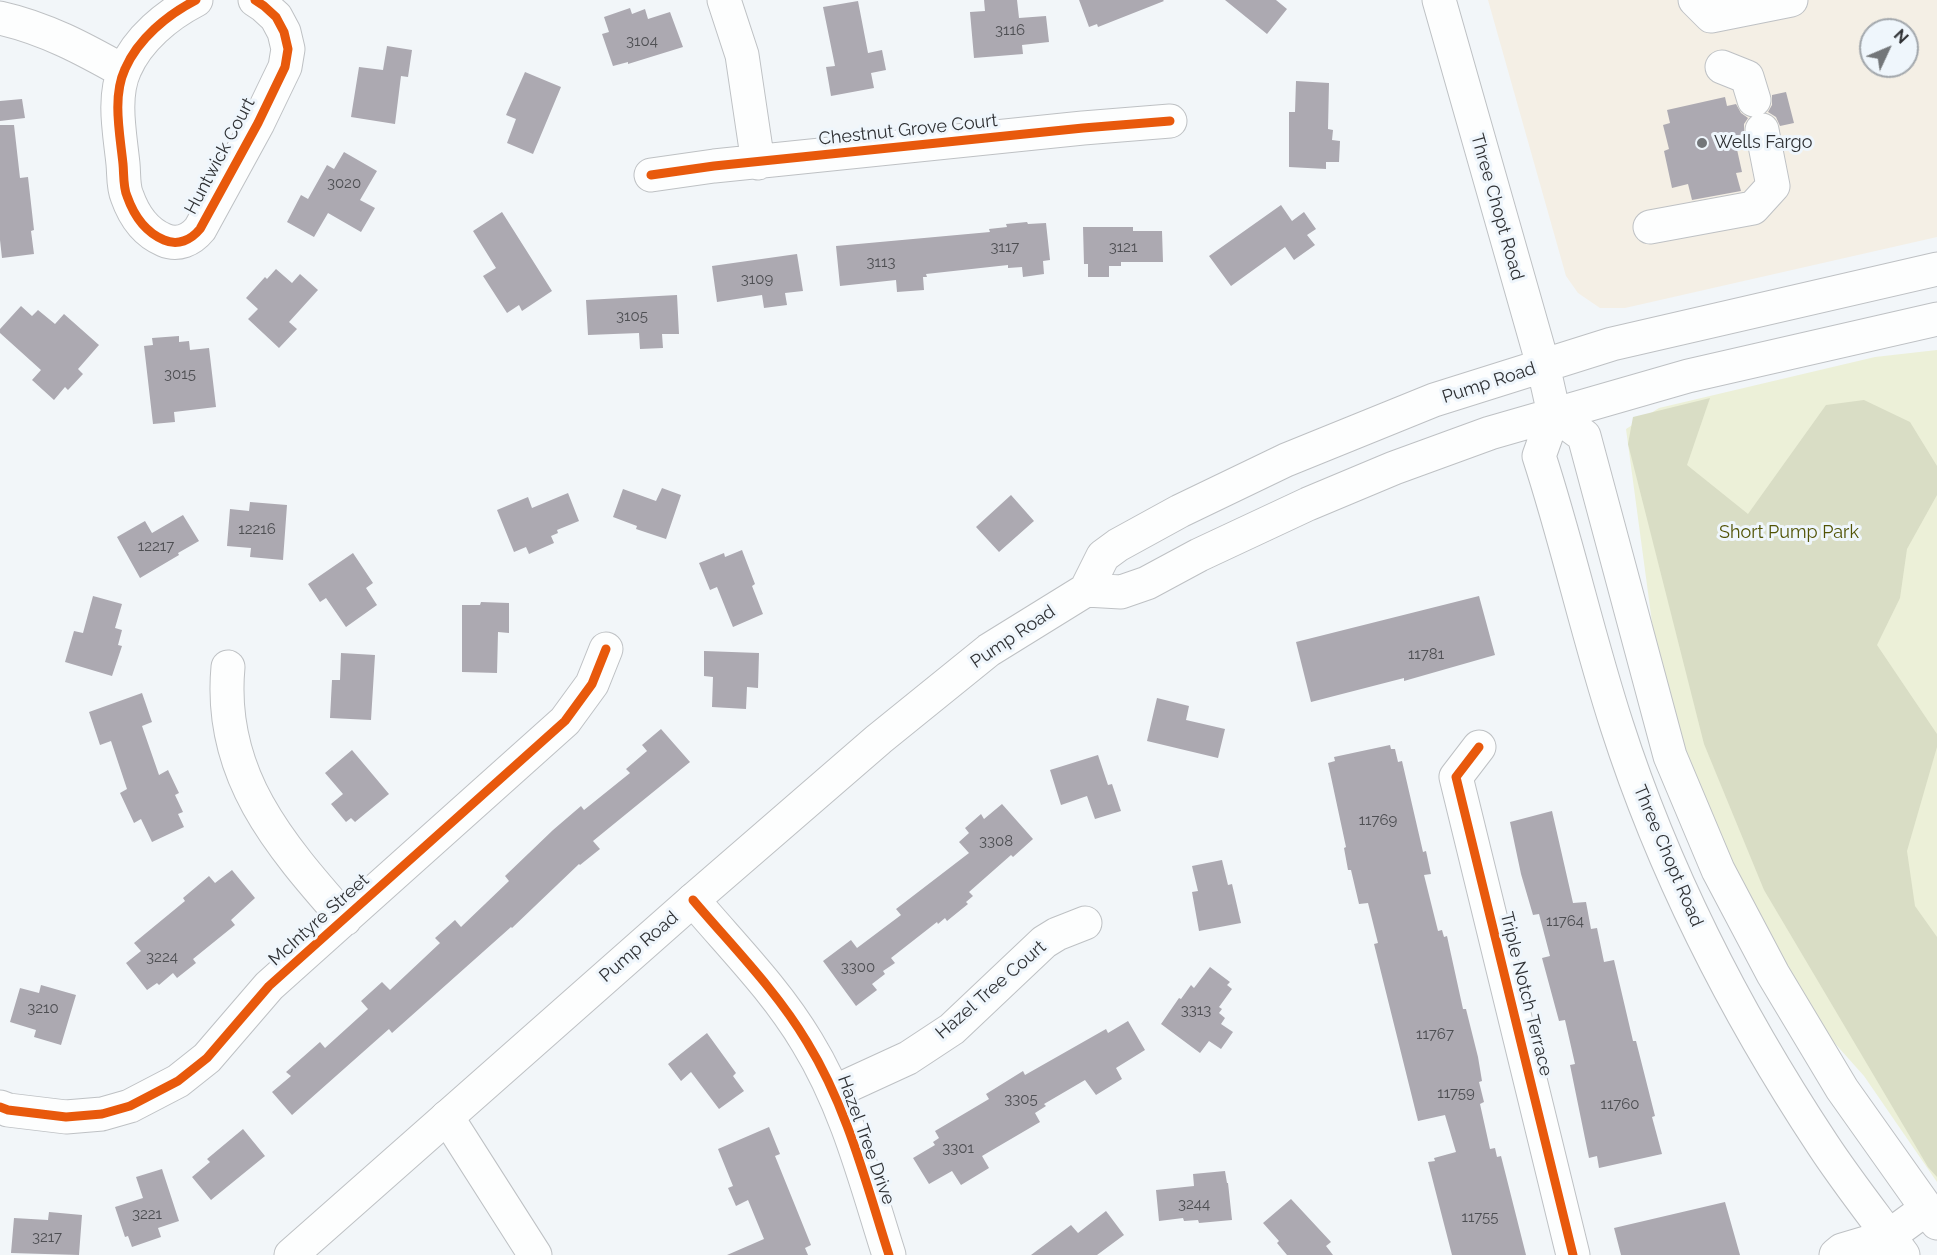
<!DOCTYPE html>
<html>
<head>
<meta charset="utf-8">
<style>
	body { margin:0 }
	#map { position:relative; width:1937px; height:1255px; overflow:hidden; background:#f2f6f9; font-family:Raleway,sans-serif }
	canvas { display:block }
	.north { position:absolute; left:1859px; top:18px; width:60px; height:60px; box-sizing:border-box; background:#eff6fc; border:2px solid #a2a7ac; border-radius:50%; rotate:46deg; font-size:16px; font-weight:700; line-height:24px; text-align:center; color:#2f3134 }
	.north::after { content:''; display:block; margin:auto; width:21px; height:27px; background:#737679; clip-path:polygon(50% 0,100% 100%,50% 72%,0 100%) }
</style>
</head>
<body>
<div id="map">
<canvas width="1937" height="1255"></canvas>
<div class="north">N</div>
</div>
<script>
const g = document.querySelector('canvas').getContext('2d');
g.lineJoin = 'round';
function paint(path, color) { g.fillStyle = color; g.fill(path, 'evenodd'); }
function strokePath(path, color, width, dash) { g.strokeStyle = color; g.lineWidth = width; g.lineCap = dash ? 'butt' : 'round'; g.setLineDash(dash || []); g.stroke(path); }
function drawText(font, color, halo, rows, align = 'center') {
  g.font = font + ' Raleway,sans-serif'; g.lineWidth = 6; g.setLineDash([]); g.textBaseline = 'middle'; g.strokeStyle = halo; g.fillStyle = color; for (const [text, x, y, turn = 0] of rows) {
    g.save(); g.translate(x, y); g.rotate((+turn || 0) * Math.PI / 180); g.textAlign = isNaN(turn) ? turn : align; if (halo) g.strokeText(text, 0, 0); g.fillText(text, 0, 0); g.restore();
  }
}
paint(new Path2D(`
	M1488 0H1937V237L1625 308H1600L1578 293 1566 276ZM1871 30H1907V66H1871Z`), '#f4efe5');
paint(new Path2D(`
	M1937 350V1182L1864 1076 1773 974 1670 756 1626 429 1659 408 1875 357Z`), '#ecf0d8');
paint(new Path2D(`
	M1710 398 1687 465 1748 514 1826 405 1864 400 1910 422 1937 466V495L1907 549 1900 598 1877 645 1937 734V747L1907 851 1915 906 1937 937V1177L1928 1167 1764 890 1704 744 1628 444 1633 417Z`), '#d9ddc5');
paint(new Path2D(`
	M984 0H1017L1019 18 1046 16 1049 42 1022 45 1023 54 974 58 970 12 985 11Z
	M1079 0H1163L1164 1 1098 27 1097 24 1089 27Z
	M1225 0H1276L1287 9 1267 34Z
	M858 1 868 53 882 50 886 70 871 73 874 88 831 96 826 67 835 66 823 7Z
	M630 8 632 14 645 9 648 19 670 12 683 47 628 64V62L613 66 602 34 609 32 604 17Z
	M387 46 412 50 408 77 401 76 395 124 351 117 359 67 383 70Z
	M525 72 561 87 533 154 507 143 516 119 506 115Z
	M1296 81 1329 83 1328 129 1333 130 1332 140 1340 141 1339 162H1326V169L1289 167V112H1295Z
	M1786 92 1794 123 1780 126 1776 117 1768 112 1772 105V95Z
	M1725 97 1727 106 1736 104 1741 113 1748 118 1744 124V134L1734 136 1742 172 1736 173 1741 191 1692 200 1688 184 1672 188 1664 151 1669 149 1663 125 1670 123 1667 110Z
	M22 99 25 118 0 121V101Z
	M0 125H14L20 178 28 177 34 230 31 231 34 254 2 258 0 240Z
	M344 152 377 171 360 200 375 208 361 232 328 213 314 237 287 222 301 195 308 199 327 165 334 169Z
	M1281 205 1292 221 1304 212 1316 229 1307 235 1315 245 1294 260 1285 247 1231 286 1209 256Z
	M502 212 552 291 522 311 519 305 507 313 483 276 496 268 473 231Z
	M1027 222 1028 224 1046 223 1050 260 1043 261 1044 274 1023 277 1022 267 1008 268V265L926 274 927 277H923L924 290 897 292 896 280 840 286 836 246 990 232 989 229 1007 227 1006 224Z
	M1083 227H1133V231H1162L1163 262H1121V266H1109V277H1088V264H1084Z
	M797 254 803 291 785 293 787 305 764 308 762 295 717 302 712 266Z
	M276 269 292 283 300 274 318 290 289 322 297 329 279 348 248 319 258 309 246 298 265 277 267 279Z
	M677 295 679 334H662L663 348 640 349 639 333 588 335 586 300Z
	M21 306 32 316 38 310 55 324 64 314 99 345 78 369 83 374 68 390 65 387 54 400 32 380 41 370 0 333V329Z
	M179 336V342L189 341 190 350 209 348 216 407 174 412 175 422 153 424 144 346 153 345 152 338Z
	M662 488 681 495 666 539 636 529 637 526 613 517 623 489 656 501Z
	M568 493 579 521 557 530 558 533 551 536 554 543 529 554 526 547 514 552 497 510 528 497 532 508Z
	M1011 495 1034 521 999 552 976 527Z
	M250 502 287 505 283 560 250 557 251 548 227 546 230 509 249 511Z
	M183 515 199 541 178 553 179 555 140 578 117 537 145 521 152 533Z
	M742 550 755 584 752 586 763 614 733 627 717 587 710 590 699 563 724 553 725 557Z
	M353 553 373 583 366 588 377 605 346 627 326 598 320 602 308 584Z
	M93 596 122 604 115 628 122 630 118 645 122 646 112 676 65 662 74 631 83 633Z
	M1479 596 1495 655 1404 681V678L1311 702 1296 642Z
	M481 602 509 603V633L498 632 497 673 462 672V605H480Z
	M704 651 759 653 758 688 747 687 746 709 712 707 713 677 704 676Z
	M341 653 375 655 371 720 330 718 332 680H340Z
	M142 693 152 722 142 726 159 775 168 770 179 793 175 795 183 812 178 814 184 827 152 842 141 819 134 823 120 793 127 789 111 741 100 745 89 712Z
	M1157 698 1189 706 1186 720 1225 729 1218 758 1147 741Z
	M661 729 690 762 593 841 600 849 580 865 579 864 512 928 511 927 392 1033 389 1029 292 1115 272 1092 291 1076 286 1072 320 1042 325 1048 368 1009 361 1001 382 982 390 990 440 943 435 938 455 920 461 927 509 881 505 876 553 830 581 806 584 810 630 773 626 769 647 751 642 745Z
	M1390 745 1391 749H1395L1398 762 1402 761 1423 852 1426 851 1431 874 1424 875 1438 931 1442 930 1444 937 1447 936 1463 1009H1466L1478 1057 1482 1081 1479 1082 1484 1102 1480 1104 1490 1149 1495 1148 1497 1157 1501 1156 1526 1255H1452L1428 1162 1435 1161 1434 1158 1456 1152 1445 1115 1418 1121 1374 944 1378 943 1368 903 1359 904 1351 870H1348L1344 848 1346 847 1328 763 1335 761 1334 757Z
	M352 750 389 794 355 822 351 818 346 822 331 804 343 794 325 773Z
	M1098 755 1108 785 1112 784 1121 811 1095 819 1087 796 1061 805 1050 770Z
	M1002 804 1033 839 1013 857 1011 855 969 892 973 896 966 902 968 904 947 921 945 918 938 924 937 922 891 958 895 963 883 971 885 974 872 984 877 990 856 1006 823 961 851 940 857 948 901 915 896 909 969 853 959 842 969 833 965 828 981 814 984 819Z
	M1552 811 1573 903 1586 902 1591 929 1597 928 1604 962 1614 960 1633 1041H1636L1655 1116 1652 1117 1662 1154 1599 1168 1597 1156 1589 1158 1570 1065 1575 1064 1565 1020 1559 1021 1542 958 1550 956 1539 914 1533 915 1521 874 1510 822Z
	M1222 860 1228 885 1232 884 1241 923 1199 931 1192 892 1198 891 1192 866Z
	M232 870 255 898 231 920 235 925 193 959 196 963 177 978 173 973 159 985 157 983 147 990 126 963 141 951 134 943 185 901 183 898 209 876 215 883Z
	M1210 967 1230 982 1227 985 1232 989 1219 1007 1222 1009 1219 1013 1225 1018 1221 1024 1233 1032 1221 1049 1209 1041 1200 1053 1161 1024 1179 998 1181 999 1191 985 1194 988Z
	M41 985 76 995 61 1045 34 1037 36 1030 10 1022 20 988 39 993Z
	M1128 1021 1145 1050 1116 1068 1122 1079 1096 1095 1085 1080 1044 1104 1046 1106 1035 1113 1040 1122 982 1156 989 1168 961 1185 952 1171 929 1184 913 1158 935 1145 933 1142 939 1138 935 1131 989 1099 986 1094 1023 1071 1025 1075 1106 1029 1108 1033Z
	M707 1033 736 1073 733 1076 744 1091 719 1109 691 1072 681 1081 668 1064Z
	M769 1127 780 1154 775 1156 811 1245 805 1248 808 1255H727L764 1239 748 1200 736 1206 728 1188 733 1186 718 1149Z
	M243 1129 265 1156 211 1200 192 1177 210 1162 207 1159Z
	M162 1169 179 1221 158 1228 161 1237 132 1247 128 1236 125 1237 115 1207 143 1198 136 1177Z
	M1225 1171 1227 1183H1228L1232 1220 1199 1223 1198 1220 1184 1221 1183 1218 1159 1221 1156 1190 1194 1186 1193 1174Z
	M1291 1199 1331 1242 1326 1246 1333 1255H1287L1277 1243 1279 1241 1263 1223Z
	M1725 1202 1740 1255H1621L1614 1228Z
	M1106 1211 1124 1235 1097 1255H1031L1071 1225 1078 1233Z
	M49 1212 82 1215 79 1255 11 1253 14 1218 48 1220Z`), '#aca9b1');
const minor = new Path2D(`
	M196 0C167 15 138 39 125 69 112 97 120 134 123 164 124 174 123 187 127 196 134 216 145 232 164 240 178 246 191 240 200 229L258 123 285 67 288 49 284 32 276 17 264 6 255 0
	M724 0 742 55 758 163
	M1695 0 1711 16 1791 0
	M0 18C45 28 84 49 123 71
	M1722 67 1747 77 1754 100
	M651 175 714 166 1083 128 1170 121
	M1650 227 1753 208 1773 186 1762 130
	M228 667C218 774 279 844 345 919
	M1479 747 1456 777 1573 1255
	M693 900C732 946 776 990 807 1042 847 1107 866 1183 889 1255
	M834 1092 908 1058 952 1029 1044 942 1057 934 1085 923
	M0 1107 8 1110 66 1117 102 1114 130 1106 178 1081 207 1058 269 986 565 721 592 684 606 649
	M447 1117 535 1255
	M1836 1255 1842 1250 1889 1236 1926 1209`);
const major = new Path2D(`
	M1439 0 1543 365 1554 414 1539 456C1568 545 1588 637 1617 726 1665 875 1737 1015 1823 1145 1848 1183 1876 1218 1903 1255
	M1554 414 1584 436 1670 756 1718 870 1773 974 1842 1089 1937 1223
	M1086 590 1121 592 1147 583 1199 555 1308 504 1394 468 1490 433 1688 376 1937 319
	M291 1255 693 900 879 739 989 650 1086 590 1103 556 1118 545 1180 511 1286 460 1434 400 1612 344 1937 269`);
strokePath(minor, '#bec1c4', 35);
strokePath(major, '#bec1c4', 35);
strokePath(minor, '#fdfefe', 33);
strokePath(major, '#fdfefe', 33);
strokePath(new Path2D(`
	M196 0C167 15 138 39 125 69 112 97 120 134 123 164 124 174 123 187 127 196 134 216 145 232 164 240 178 246 191 240 200 229L258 123 285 67 288 49 284 32 276 17 264 6 255 0
	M651 175 714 166 1083 128 1170 121
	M1479 747 1456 777 1573 1255
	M693 900C732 946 776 990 807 1042 847 1107 866 1183 889 1255
	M0 1107 8 1110 66 1117 102 1114 130 1106 178 1081 207 1058 269 986 565 721 592 684 606 649`), '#e8590c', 9);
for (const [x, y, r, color] of [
	[1702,143,6,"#737679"]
]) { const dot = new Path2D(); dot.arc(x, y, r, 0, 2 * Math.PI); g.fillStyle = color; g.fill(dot); strokePath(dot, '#eff6fc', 2); }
drawText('15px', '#4e4f53', null, [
	["3116",1010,30],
	["3104",642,41],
	["3020",344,183],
	["3117",1005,247],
	["3121",1123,247],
	["3113",881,262],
	["3109",757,279],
	["3105",632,316],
	["3015",180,374],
	["12216",257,529],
	["12217",156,546],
	["11781",1426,654],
	["11769",1378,820],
	["3308",996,841],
	["11764",1565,921],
	["3224",162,957],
	["3300",858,967],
	["3210",43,1008],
	["3313",1196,1010],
	["11767",1435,1034],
	["11759",1456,1093],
	["3305",1021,1099],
	["11760",1620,1104],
	["3301",958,1148],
	["3244",1194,1204],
	["3221",147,1214],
	["11755",1480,1217],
	["3217",47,1237]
]);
drawText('18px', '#2f3134', '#eff6fc', [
	["Chestnut Grove Court",908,130,-6],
	["Huntwick Court",220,156,-62],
	["Three Chopt Road",1497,207,74],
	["Pump Road",1489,383,-18],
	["Pump Road",1013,637,-34],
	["Three Chopt Road",1668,856,67],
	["McIntyre Street",319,920,-42],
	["Pump Road",639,947,-41],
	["Hazel Tree Court",991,990,-41],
	["Triple Notch Terrace",1526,994,76],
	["Hazel Tree Drive",866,1140,70]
]);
drawText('18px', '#2f3134', '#eff6fc', [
	["Wells Fargo",1714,143]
], 'left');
drawText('18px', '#515305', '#eff6fc', [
	["Short Pump Park",1789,533]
]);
</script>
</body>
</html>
